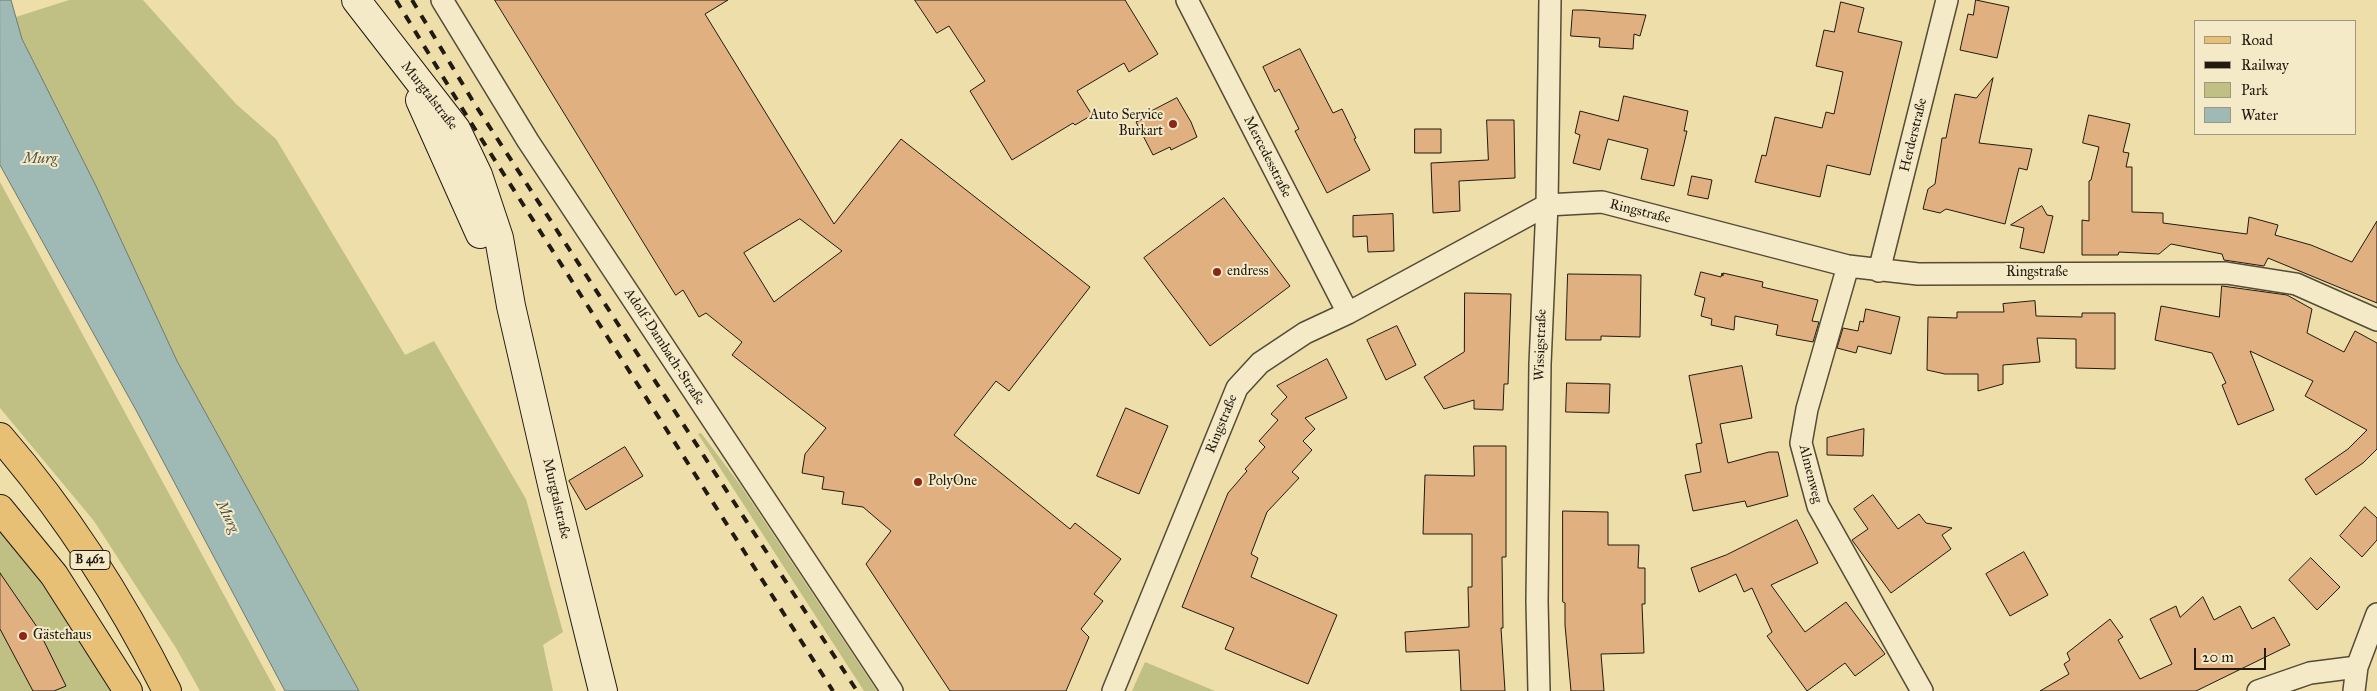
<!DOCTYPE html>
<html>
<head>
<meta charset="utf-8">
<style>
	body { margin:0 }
	#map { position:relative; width:2377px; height:691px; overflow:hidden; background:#eedeaa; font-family:"IM FELL Great Primer",serif }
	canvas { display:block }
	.legend { position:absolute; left:2194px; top:20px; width:162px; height:115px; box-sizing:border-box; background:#f4eac8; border:1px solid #a0977e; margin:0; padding:6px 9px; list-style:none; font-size:15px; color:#221a10 }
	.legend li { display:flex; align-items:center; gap:10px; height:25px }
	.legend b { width:25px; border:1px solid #a0977e }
	.scale { position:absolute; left:2194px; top:648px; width:72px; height:22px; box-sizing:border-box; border:2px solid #221a10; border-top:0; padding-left:6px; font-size:15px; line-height:18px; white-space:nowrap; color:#221a10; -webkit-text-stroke:4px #f4eac8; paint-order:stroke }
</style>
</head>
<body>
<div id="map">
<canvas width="2377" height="691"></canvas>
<ul class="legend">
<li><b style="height:6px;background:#e7bf75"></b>Road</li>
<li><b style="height:6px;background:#221a10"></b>Railway</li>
<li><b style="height:14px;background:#c0bf84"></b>Park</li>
<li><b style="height:14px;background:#9fb9b5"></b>Water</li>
</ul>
<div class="scale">20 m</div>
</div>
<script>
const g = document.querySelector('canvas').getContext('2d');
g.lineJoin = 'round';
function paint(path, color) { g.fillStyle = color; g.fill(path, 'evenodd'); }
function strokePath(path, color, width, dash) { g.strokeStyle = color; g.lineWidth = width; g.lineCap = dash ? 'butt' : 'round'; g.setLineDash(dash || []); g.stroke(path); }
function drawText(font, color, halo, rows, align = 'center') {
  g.font = font + ' "IM FELL Great Primer",serif'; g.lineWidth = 4; g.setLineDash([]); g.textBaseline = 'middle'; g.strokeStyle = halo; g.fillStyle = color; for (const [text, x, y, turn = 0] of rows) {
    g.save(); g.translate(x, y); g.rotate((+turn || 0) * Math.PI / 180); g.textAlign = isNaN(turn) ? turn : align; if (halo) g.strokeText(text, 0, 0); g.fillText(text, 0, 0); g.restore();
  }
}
paint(new Path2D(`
	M69 0H143L236 104 276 139 405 355 434 341 526 499 563 632 543 645 553 691H359L177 361 97 188 22 39 16 17Z
	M0 182 276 691H200L176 648 94 521 0 408Z
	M701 433 741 486 877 691H864L698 434Z
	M0 527 44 580 113 691H0Z
	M1145 662 1215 691H1132Z`), '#c0bf84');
const water = new Path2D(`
	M0 0H11L22 39 97 188 177 361 359 691H285L137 412 0 165Z`);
paint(water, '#9fb9b5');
strokePath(water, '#6d7973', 1);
const building = new Path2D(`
	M495 0H728L705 14 834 224 901 139 1090 287 1009 391 996 381 954 435 1070 529 1075 523 1121 559 1094 594 1103 601 1081 629 1089 637 1066 691H950L866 564 891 531 863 507 842 504 844 492 822 489 824 477 802 473 805 454 826 428 732 355 742 342 706 313 699 317 683 290 676 295ZM800 219 842 251 774 302 744 253Z
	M915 0H1125L1158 54 1129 72 1124 63 1077 91 1092 115 1075 125 1073 123 1012 160 970 91 985 81 949 26 937 33Z
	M1976 0 2009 7 1997 58 1960 50 1968 14 1973 15Z
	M1841 2 1864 8 1858 32 1902 42 1870 175 1827 165 1820 197 1755 182 1762 155 1766 156 1775 117 1822 128 1826 112 1834 114 1843 72 1816 66 1824 30 1834 32Z
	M1573 10H1583L1646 15 1640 36 1634 34 1633 49 1599 47 1600 38 1571 36Z
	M1300 49 1333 113 1342 109 1356 138 1354 139 1370 170 1327 193 1295 131 1299 129 1279 89 1275 92 1263 67Z
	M1993 78 1979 143 2032 149 2027 170 2019 168 2005 224 1946 209 1940 213 1923 209 1928 189 1935 184 1942 138H1946L1955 94 1976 98Z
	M1624 96 1688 111 1684 131H1687L1674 186 1641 179 1648 149 1608 139 1600 170 1573 163 1580 135 1575 133 1580 111 1618 121Z
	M1177 98 1191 122 1197 137 1171 150 1170 147 1153 155 1136 122 1153 114 1152 111Z
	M2089 115 2130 124 2123 152 2129 153 2126 167H2132V212L2163 213V223L2247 234 2249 217 2278 225 2275 235 2311 245 2352 262 2377 221V303L2268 258 2264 266 2224 260 2222 254 2171 244 2159 254 2119 252 2118 255H2082V220L2089 221V181L2091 180 2099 147 2083 143Z
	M1487 120H1514L1515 178 1459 181 1460 211 1433 213 1431 163 1488 160Z
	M1415 129H1441V153H1415Z
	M1692 176 1712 180 1708 199 1688 195Z
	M1224 198 1290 286 1210 346 1144 258Z
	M2042 206 2047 215 2053 216 2044 253 2020 248 2024 228 2011 225Z
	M1393 214 1394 251 1368 252 1367 236 1353 237V216Z
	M1701 272 1721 277 1722 273 1723 276V273L1763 282 1762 287 1818 300 1812 321 1819 322 1813 342 1776 335 1778 325 1735 316 1734 330 1711 325 1712 319 1701 316 1705 298 1695 295Z
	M1568 274 1641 275 1640 337 1601 336V340H1566Z
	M2222 286 2287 295 2312 309 2307 333 2344 352 2355 331 2377 343V449L2363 463 2316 495 2305 479 2348 449 2367 430 2305 396 2313 381 2250 351 2274 410 2238 425 2222 385 2226 383 2212 353 2155 340 2161 306 2219 317Z
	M1465 293 1511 294 1508 384H1504L1503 410 1474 409V400L1444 409 1424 377 1464 352Z
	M2035 301 2036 316 2082 317V313H2115V369L2076 368V339L2037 338 2040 362 2003 365V384L1978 391V374H1945L1927 370 1928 317 1957 318V312H2004L2003 304Z
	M1866 309 1900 317 1891 354 1858 346 1856 353 1837 348 1843 328 1858 331 1860 321 1863 322Z
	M1397 326 1416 365 1386 380 1367 340Z
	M1327 359 1347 398 1305 418 1315 429 1303 441 1312 450 1292 472 1299 478 1267 512 1251 554 1258 558 1251 577 1337 615 1308 684 1225 649 1234 628 1182 607 1228 493 1247 471 1245 469 1265 447 1259 441 1278 420 1271 414 1287 397 1277 386Z
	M1742 366 1752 418 1720 424 1728 463 1769 452H1778L1788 496 1747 507 1745 501 1693 511 1685 475 1701 472 1696 444 1702 443 1689 376Z
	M1567 383 1610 384 1609 413 1566 412Z
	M1126 408 1168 426 1139 494 1097 476Z
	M1864 429 1863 456 1827 455V438Z
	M1474 446H1506V557H1502L1503 628H1501L1505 691H1461L1459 650 1406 652 1405 632 1469 627 1468 587H1472V534H1423L1425 475 1474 476Z
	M625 447 643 476 586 510 569 481Z
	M1873 495 1898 529 1919 514 1926 523 1952 528 1942 535 1951 549 1891 593 1852 540 1868 529 1854 509Z
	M2365 507 2377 518V540L2362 557 2340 536Z
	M1563 511 1608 512V545H1639L1638 568H1645V604H1642L1644 653 1601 654 1604 691H1571L1565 625V603L1563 602Z
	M1797 520 1818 563 1771 585 1805 632 1846 602 1885 654 1855 676 1845 663 1807 691 1767 636 1772 632 1752 588 1744 592 1736 574 1699 592 1691 568 1726 555Z
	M2024 552 2048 595 2010 616 1986 574Z
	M2311 558 2340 587 2317 610 2289 580Z
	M0 573 37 627 66 686 54 691H33L0 629Z
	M2203 597 2214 620 2240 606 2252 629 2274 617 2290 645 2196 691H2040L2069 674 2064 664 2070 660 2067 653 2110 619 2123 637 2118 640 2140 679 2172 664 2150 619 2176 606 2180 617Z`);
paint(building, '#e0b081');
strokePath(building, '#221a10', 1);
const street = new Path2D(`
	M442 0 528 141 892 691
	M1187 0 1348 313
	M1848 266 1807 409 1801 443 1818 506 1922 691
	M1879 271 1947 0
	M1113 691 1237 388 1260 363 1305 333 1348 313 1547 205 1602 202 1848 266 1918 274 2226 273 2296 284 2377 320
	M1539 691 1537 601 1540 364 1547 205 1550 0
	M2258 691 2310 673 2357 667
	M2354 691 2357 667 2377 614`);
const secondary = new Path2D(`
	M356 0 456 129 478 175 499 238 511 306 554 493 603 691
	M420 100 480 234`);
const primary = new Path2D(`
	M0 437C66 513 122 601 167 691
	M0 509 54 575 128 691`);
strokePath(street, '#554b36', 24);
strokePath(secondary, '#221a10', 30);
strokePath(primary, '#221a10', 30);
strokePath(street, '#f4eac8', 21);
strokePath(secondary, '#f4eac8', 28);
strokePath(primary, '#e7bf75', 28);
strokePath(new Path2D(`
	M396 0 468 118 833 691
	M412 0 474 103 857 691`), '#221a10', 4, [9, 9]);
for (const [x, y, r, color] of [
	[1173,124,5,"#8f2418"],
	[1217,272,5,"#8f2418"],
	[918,482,5,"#8f2418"],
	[23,636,5,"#8f2418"]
]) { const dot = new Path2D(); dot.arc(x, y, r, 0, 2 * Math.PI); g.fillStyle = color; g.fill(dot); strokePath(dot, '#f4eac8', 2); }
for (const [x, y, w] of [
	[90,560,40]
]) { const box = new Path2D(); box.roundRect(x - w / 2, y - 9.5, w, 19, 4); g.fillStyle = '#f4eac8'; g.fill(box); strokePath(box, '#221a10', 1); }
drawText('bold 12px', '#221a10', null, [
	["B 462",90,560]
]);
drawText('14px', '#221a10', '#f4eac8', [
	["Murgtalstraße",429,96,52],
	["Herderstraße",1914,135,-76],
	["Mercedesstraße",1267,157,63],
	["Ringstraße",1640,212,14],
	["Ringstraße",2037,273],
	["Wissigstraße",1541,345,-88],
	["Adolf-Dambach-Straße",664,347,57],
	["Ringstraße",1222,424,-68],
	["Almenweg",1810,474,76],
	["Murgtalstraße",556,499,77]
]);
drawText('14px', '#221a10', '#f4eac8', [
	["Auto Service",1163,116,"right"],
	["Burkart",1163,132,"right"],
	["endress",1227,272],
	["PolyOne",928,482],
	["Gästehaus",33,636]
], 'left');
drawText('italic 15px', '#4e524a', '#f4eac8', [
	["Murg",40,159],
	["Murg",227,517,63]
]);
</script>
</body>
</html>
